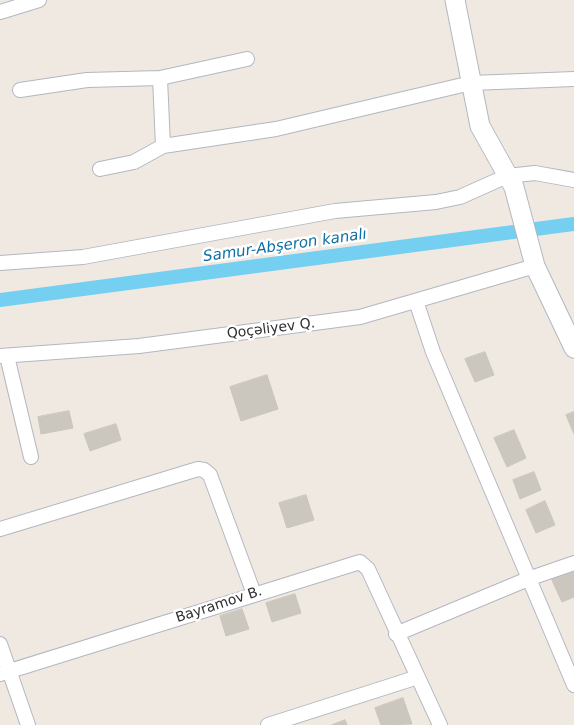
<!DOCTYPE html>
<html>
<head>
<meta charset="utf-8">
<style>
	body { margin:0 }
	canvas { display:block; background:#efe9e1 }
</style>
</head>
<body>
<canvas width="574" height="725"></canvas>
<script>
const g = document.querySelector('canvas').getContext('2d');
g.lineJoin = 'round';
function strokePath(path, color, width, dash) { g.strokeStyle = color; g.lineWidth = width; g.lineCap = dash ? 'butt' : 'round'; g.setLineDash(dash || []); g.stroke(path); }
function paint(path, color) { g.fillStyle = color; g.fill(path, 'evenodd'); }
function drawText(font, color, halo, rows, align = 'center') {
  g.font = font + ' "DejaVu Sans",sans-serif'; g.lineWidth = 5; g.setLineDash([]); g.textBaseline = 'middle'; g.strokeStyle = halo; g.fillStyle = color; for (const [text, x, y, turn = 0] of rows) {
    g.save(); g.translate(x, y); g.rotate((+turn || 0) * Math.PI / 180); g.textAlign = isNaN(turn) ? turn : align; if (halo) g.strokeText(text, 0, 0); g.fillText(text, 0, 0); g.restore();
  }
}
strokePath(new Path2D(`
	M0 300 574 224`), '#75cff0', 14);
const building = new Path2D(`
	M485 352 494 375 475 382 465 359Z
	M267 375 278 409 241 421 230 387Z
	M69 411 73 428 41 434 38 417Z
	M574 412V434L566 415Z
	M116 424 121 440 90 451 84 434Z
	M514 430 526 458 507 467 494 438Z
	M534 472 541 490 520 499 513 480Z
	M306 495 314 520 287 528 279 503Z
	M545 501 555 525 536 533 526 510Z
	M572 568 574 573V597L562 602 551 578Z
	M295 594 301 613 272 622 266 603Z
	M242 609 249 629 226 636 220 616Z
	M403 698 412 724 381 725 375 708Z
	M345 720 347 725H332Z`);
paint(building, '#cbc7bf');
strokePath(building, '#cbc5ba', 1);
const street = new Path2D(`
	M0 12 39 0
	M160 78 163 146
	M20 90 87 80 160 78 247 59
	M100 169 134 162 163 146 276 129 471 83 574 79
	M0 263 83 257 335 211 436 202 460 197 507 176 535 173 574 180
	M416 301 433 352 574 685
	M0 356 139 346 360 317 535 266
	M7 356 31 457
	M0 529 198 469 204 470 210 475 254 594
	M396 634 528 579 574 563
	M0 644 28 725
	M0 674 360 562 368 569 440 725
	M268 725 418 677`);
const secondary = new Path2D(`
	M455 0 480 126 514 187 535 266 574 348`);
strokePath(street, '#b4b7c1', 16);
strokePath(secondary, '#b4b7c1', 21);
strokePath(street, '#fff', 14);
strokePath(secondary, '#fff', 19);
drawText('14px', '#2e2e2e', '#fff', [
	["Qoçəliyev Q.",271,329,-7],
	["Bayramov B.",219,605,-18]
]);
drawText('italic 15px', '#0d6fa3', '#fff', [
	["Samur-Abşeron kanalı",285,246,-8]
]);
</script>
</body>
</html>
